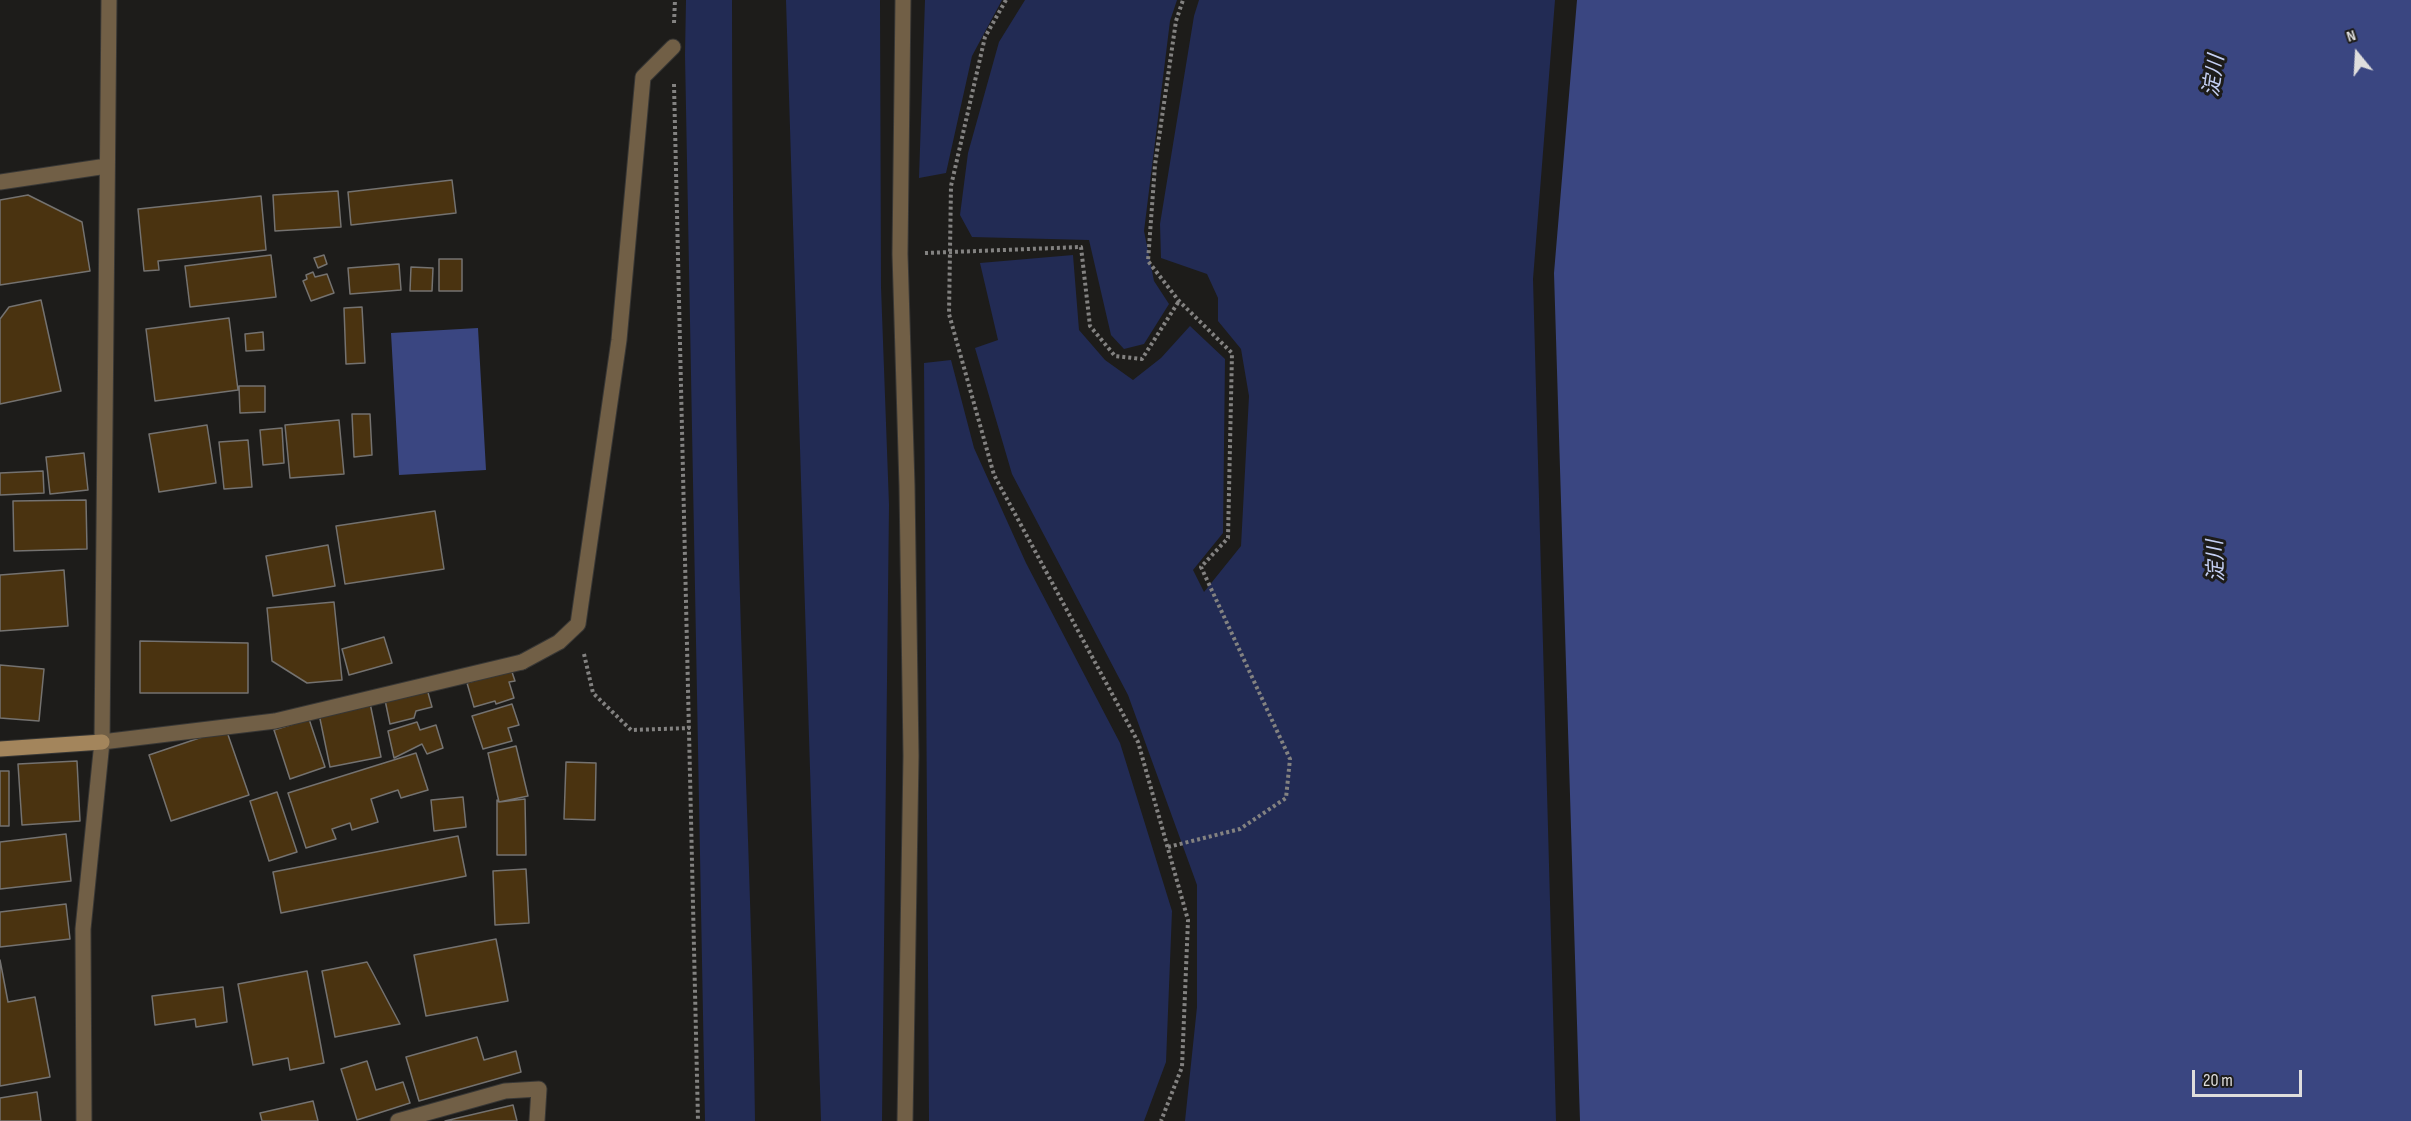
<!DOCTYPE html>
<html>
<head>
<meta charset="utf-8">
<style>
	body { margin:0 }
	#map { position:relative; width:2411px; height:1121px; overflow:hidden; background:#1d1c1a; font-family:"Sofia Sans Condensed",sans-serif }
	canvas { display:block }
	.north { position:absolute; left:2327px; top:24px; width:60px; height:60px; -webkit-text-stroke:4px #1d1c1a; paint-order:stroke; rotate:342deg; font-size:16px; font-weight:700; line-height:24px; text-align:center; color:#dfdedd }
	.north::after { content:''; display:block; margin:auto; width:21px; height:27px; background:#dfdedd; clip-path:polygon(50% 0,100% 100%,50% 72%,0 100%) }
	.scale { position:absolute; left:2192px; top:1070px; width:110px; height:27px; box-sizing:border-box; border:3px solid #dfdedd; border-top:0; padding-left:8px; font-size:18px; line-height:21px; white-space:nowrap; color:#dfdedd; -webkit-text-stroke:4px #1d1c1a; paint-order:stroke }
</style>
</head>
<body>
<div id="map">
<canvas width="2411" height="1121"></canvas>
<div class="north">N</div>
<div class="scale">20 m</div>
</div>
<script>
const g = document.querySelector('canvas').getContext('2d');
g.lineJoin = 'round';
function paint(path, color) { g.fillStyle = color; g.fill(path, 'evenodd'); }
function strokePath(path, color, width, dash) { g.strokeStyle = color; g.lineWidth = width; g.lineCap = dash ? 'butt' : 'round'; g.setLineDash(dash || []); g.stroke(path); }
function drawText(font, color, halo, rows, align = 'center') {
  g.font = font + ' "Sofia Sans Condensed","Noto Sans JP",sans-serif'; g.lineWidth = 6; g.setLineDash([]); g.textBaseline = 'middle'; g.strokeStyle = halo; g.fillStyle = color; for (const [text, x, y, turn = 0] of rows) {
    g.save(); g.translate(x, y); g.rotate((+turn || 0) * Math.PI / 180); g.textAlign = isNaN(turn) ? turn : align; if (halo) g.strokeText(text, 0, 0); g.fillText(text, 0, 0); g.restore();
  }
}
paint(new Path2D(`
	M686 0H732C732 188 735 376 739 563 744 749 753 935 755 1121H705L685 55Z
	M786 0H880L881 287 889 505 882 1121H821Z
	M925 0H1002L972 56 946 173 919 178Z
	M1025 0H1177L1170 21 1144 231 1154 281 1169 304 1144 344 1124 349 1111 335 1089 240 972 237 960 215 968 153 999 42Z
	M1199 0H1555L1533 279 1556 1121H1185L1197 1007V885L1128 695 1012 474 975 348 998 340 980 263 1073 255 1079 330 1105 360 1133 380 1161 358 1190 326 1225 359 1223 533 1193 570 1204 592 1241 546 1249 396 1241 349 1218 321V298L1207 274 1161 258 1160 224 1194 16Z
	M951 360 974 448 1026 563 1120 743 1172 911 1166 1062 1144 1121H929L924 363Z`), '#222b54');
paint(new Path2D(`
	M1577 0H2411V1121H1580L1554 273Z
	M478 328 486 470 399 475 391 333Z`), '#3a4681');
const building = new Path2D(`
	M452 180 456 213 351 225 348 192Z
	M338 191 341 227 275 231 273 195Z
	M28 195 82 222 90 271 0 285V200Z
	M261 196 266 250 158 261 159 270 144 271 138 209Z
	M271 255 276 297 190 307 185 266Z
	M324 255 327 264 318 268 314 258Z
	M439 259H462V291H439Z
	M399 264 401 290 350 294 348 268Z
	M411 267 433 268 432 291H410Z
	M313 272 315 277 327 274 334 293 311 301 303 281 307 279 306 275Z
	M41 300 61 391 0 404V319L9 307Z
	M362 307 365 363 346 364 344 308Z
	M229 318 238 390 155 401 146 329Z
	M263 332 264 350 246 351 245 334Z
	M239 386H265V412L240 413Z
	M352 414H370L372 455 354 457Z
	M339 420 344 474 290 478 285 425Z
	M207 425 216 483 159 492 149 434Z
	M282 428 284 463 263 465 260 430Z
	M248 440 252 487 224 489 219 442Z
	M84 453 88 490 50 494 46 457Z
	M43 471 44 493 0 495V473Z
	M86 500 87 549 14 551 13 501Z
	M435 511 444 569 345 584 336 526Z
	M328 545 335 586 273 596 266 556Z
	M64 570 68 626 0 631V575Z
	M334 602 342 680 307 683 272 661 267 608Z
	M384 637 392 663 349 675 342 649Z
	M140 641 248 643V693H140Z
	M0 665 44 669 39 721 0 718Z
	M511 669 515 681 509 682 514 698 496 704 495 701 474 707 467 683Z
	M427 689 432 707 416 711 414 718 390 724 385 700Z
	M370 703 381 757 330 767 319 714Z
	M512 704 519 725 508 728 512 741 483 749 472 716Z
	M309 719 325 767 290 779 274 730Z
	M417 722 420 730 436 725 443 748 427 754 422 744 394 758 388 731Z
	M226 729 249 795 171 821 149 755Z
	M516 746 528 796 499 802 488 753Z
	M416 753 428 790 401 798 398 790 371 799 378 822 352 830 350 823 332 829 336 839 306 848 288 793Z
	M77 761 80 821 22 825 18 764Z
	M566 762 596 763 595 820 564 819Z
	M0 771H9V826H0Z
	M277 792 297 852 269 861 250 801Z
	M463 797 466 827 434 831 431 800Z
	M525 799 526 855H497V800L499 802Z
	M66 834 71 881 0 889V842Z
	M458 836 466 876 281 913 273 872Z
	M526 869 529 923 495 925 493 871Z
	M66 904 70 939 0 947V912Z
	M496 939 508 1001 426 1016 414 955Z
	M0 960 8 1002 35 997 50 1077 0 1086Z
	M367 962 400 1024 335 1037 322 971Z
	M307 971 324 1063 290 1070 288 1058 253 1065 238 984Z
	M223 987 227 1022 196 1027 195 1019 155 1025 152 996Z
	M477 1037 484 1060 516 1051 521 1072 419 1101 406 1057Z
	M367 1061 376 1090 403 1082 410 1103 357 1120 341 1069Z
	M37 1092 41 1121H0V1098Z
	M313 1101 318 1121H262L260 1113Z
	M513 1105 517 1121H445Z`);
paint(building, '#4a3310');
strokePath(building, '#747270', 1.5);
const lane = new Path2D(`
	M903 0 900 254 907 486 911 756 905 1121
	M522 662 559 642 578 624 619 340 643 77 673 47`);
const street = new Path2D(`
	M0 182 107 166
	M102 742 275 721 522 662
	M84 1121 83 929 102 742 109 0
	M398 1121 505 1091 539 1089 537 1121`);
const secondary = new Path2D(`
	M0 749 102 742`);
strokePath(lane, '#383735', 17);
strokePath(street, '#383735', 17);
strokePath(secondary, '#383735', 17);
strokePath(new Path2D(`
	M1006 0 985 37 951 186 949 314 994 475 1138 742 1188 920 1182 1067 1161 1121
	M674 23 675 0
	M674 84 698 1121
	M925 253 1081 247 1090 326 1115 356 1142 359 1179 301
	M584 654 593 693 631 730 690 728
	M1168 847 1240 829 1286 798 1290 759 1201 567 1228 538 1232 353 1179 301 1148 261 1155 165 1176 21 1183 0`), '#838281', 4, [3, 3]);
strokePath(lane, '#715f46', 15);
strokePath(street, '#715f46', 15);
strokePath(secondary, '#a3855c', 15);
drawText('italic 21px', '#c5d0f4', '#1d1c1a', [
	["淀川",2215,76,-82],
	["淀川",2217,561,-92]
]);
</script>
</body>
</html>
